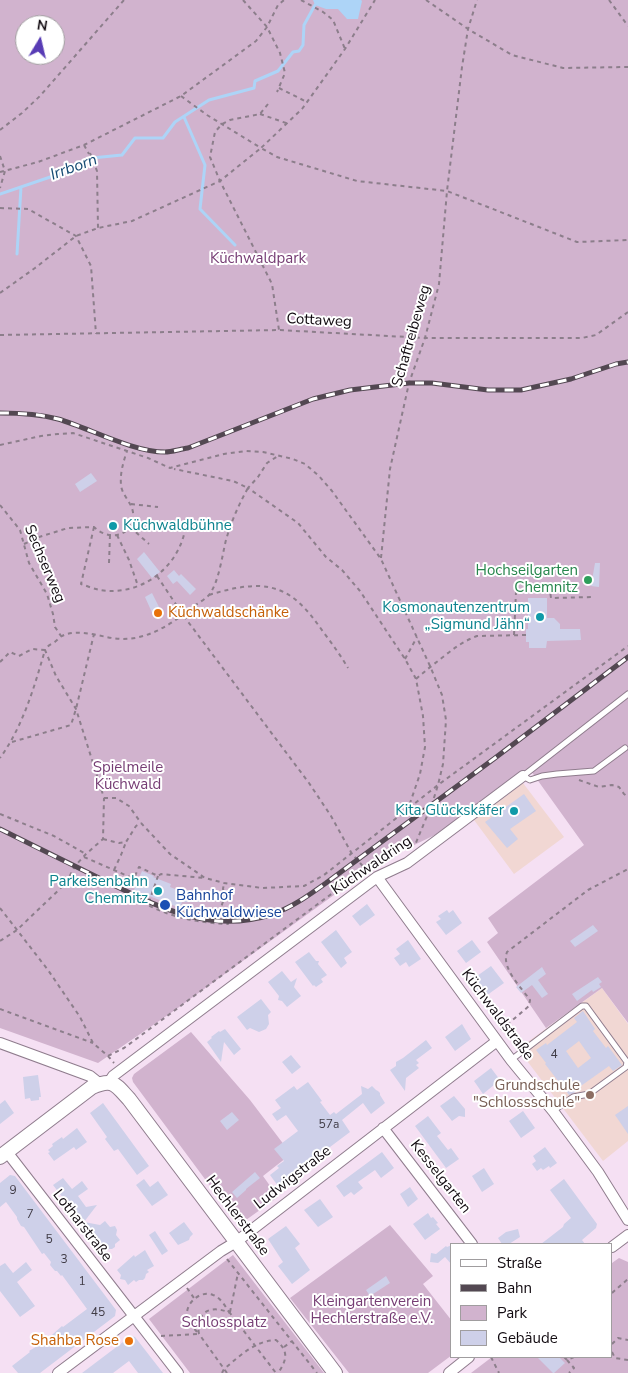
<!DOCTYPE html>
<html>
<head>
<meta charset="utf-8">
<style>
	body { margin:0 }
	#map { position:relative; width:628px; height:1373px; overflow:hidden; background:#f5e0f3; font-family:"Nunito Sans",sans-serif }
	canvas { display:block }
	.legend { position:absolute; left:450px; top:1243px; width:162px; height:115px; box-sizing:border-box; background:#fff; border:1px solid #a09d9f; margin:0; padding:6px 9px; list-style:none; font-size:15px; color:#110a10 }
	.legend li { display:flex; align-items:center; gap:10px; height:25px }
	.legend b { width:25px; border:1px solid #a09d9f }
	.north { position:absolute; left:15px; top:15px; width:50px; height:50px; box-sizing:border-box; background:#fff; border:1px solid #a09d9f; border-radius:50%; rotate:9deg; font-size:14px; font-weight:700; line-height:20px; text-align:center; color:#110a10 }
	.north::after { content:''; display:block; margin:auto; width:18px; height:22px; background:#583cb5; clip-path:polygon(50% 0,100% 100%,50% 72%,0 100%) }
</style>
</head>
<body>
<div id="map">
<canvas width="628" height="1373"></canvas>
<ul class="legend">
<li><b style="height:6px;background:#fff"></b>Straße</li>
<li><b style="height:6px;background:#534852"></b>Bahn</li>
<li><b style="height:14px;background:#d1b3ce"></b>Park</li>
<li><b style="height:14px;background:#ced0e9"></b>Gebäude</li>
</ul>
<div class="north">N</div>
</div>
<script>
const g = document.querySelector('canvas').getContext('2d');
g.lineJoin = 'round';
function paint(path, color) { g.fillStyle = color; g.fill(path, 'evenodd'); }
function strokePath(path, color, width, dash) { g.strokeStyle = color; g.lineWidth = width; g.lineCap = dash ? 'butt' : 'round'; g.setLineDash(dash || []); g.stroke(path); }
function drawText(font, color, halo, rows, align = 'center') {
  g.font = font + ' "Nunito Sans",sans-serif'; g.lineWidth = 4; g.setLineDash([]); g.textBaseline = 'middle'; g.strokeStyle = halo; g.fillStyle = color; for (const [text, x, y, turn = 0] of rows) {
    g.save(); g.translate(x, y); g.rotate((+turn || 0) * Math.PI / 180); g.textAlign = isNaN(turn) ? turn : align; if (halo) g.strokeText(text, 0, 0); g.fillText(text, 0, 0); g.restore();
  }
}
paint(new Path2D(`
	M523 783 564 837 514 874 474 820Z
	M602 988 628 1024V1141L603 1161 518 1049Z`), '#f1d7d3');
paint(new Path2D(`
	M0 0H628V1023L602 988 546 1028 487 942 498 933 488 918 584 845 531 771H522L439 833 381 861 175 1010 98 1063 0 1028ZM25 25H55V55H25Z
	M191 1032 250 1100 291 1154 263 1176 278 1197 239 1225 133 1082 132 1078 134 1074Z
	M390 1225 433 1276 423 1284 452 1321V1355L428 1373H349L290 1298Z
	M233 1255 324 1373H190L149 1319Z
	M619 1258 628 1262V1373H471L492 1357H612V1263Z`), '#d1b3ce');
paint(new Path2D(`
	M313 0H361L362 1 358 19H347L338 9H326L315 5Z`), '#add4f7');
strokePath(new Path2D(`
	M184 117 205 165 200 209 235 245
	M0 194 62 173 92 158 122 155 135 138H163L175 122 209 100 254 88 255 81 278 71 293 52 299 51 303 45 304 25 315 5
	M17 254 21 187`), '#add4f7', 3);
paint(new Path2D(`
	M91 473 97 481 80 492 75 484Z
	M144 552 160 572 152 578 137 559Z
	M595 563H600L599 587 591 586Z
	M174 570 179 576 181 574 196 589 190 595 177 581 173 584 167 576Z
	M152 593 162 613 154 617 145 597Z
	M528 598H547V618H554L560 624V629H580L581 640 547 641 546 648H529V642H526V629H528Z
	M524 794 536 811 510 829 518 839 507 848 485 822Z
	M142 871 154 876 153 877 171 884 170 887 204 901V902H182L180 908 134 890Z
	M367 904 375 915 360 926 352 916Z
	M447 910 449 913 453 910 462 923 446 935 436 922 441 919 438 916Z
	M593 925 598 931 575 947 570 941Z
	M336 930 352 952 344 958 347 963 341 968 321 942Z
	M408 940 421 959 409 967 406 962 400 966 394 958 400 954 396 949Z
	M472 940 481 952 466 963 457 951Z
	M309 952 316 961H319L318 964 327 975 321 979 323 982 316 987 314 985 313 986 295 962Z
	M491 966 504 983 483 998 470 981Z
	M542 967 546 974 538 980 548 994 542 998 532 985 521 993 516 987Z
	M282 971 291 982 297 978 294 987 301 996 287 1007 282 1001 278 1000 279 996 268 982Z
	M598 977 602 982 599 984 601 987 593 992 592 990 577 1001 572 994Z
	M261 999 271 1012 268 1015 269 1024 266 1029 259 1032 250 1028 247 1030 237 1017Z
	M583 1011 595 1029 593 1031 606 1048 608 1046 622 1065 613 1071 609 1066 578 1088 579 1089 576 1092 569 1095 545 1064 546 1063 536 1050 546 1043 547 1045 577 1022 574 1018ZM579 1041 591 1058 578 1068 566 1051Z
	M462 1024 471 1039 455 1051 445 1037Z
	M225 1029 241 1049 234 1055 224 1042 221 1062 207 1042 212 1038 211 1037 219 1031 220 1032Z
	M426 1040 432 1048 416 1060 419 1063 416 1065 419 1068 406 1078 405 1091 390 1070 396 1066V1062L403 1058Z
	M291 1055 301 1067 292 1074 282 1062Z
	M491 1068 500 1080 483 1094 474 1081Z
	M38 1075 41 1097H39V1100L31 1101 30 1098 25 1099 23 1077Z
	M308 1082 322 1101 320 1102 330 1115 334 1112 336 1114 362 1094 361 1086 368 1089 372 1086 376 1090 378 1091 380 1093V1095L385 1103 371 1114 363 1103 342 1120 350 1132 278 1186 270 1175 279 1168 277 1166 284 1161 274 1149 298 1131 286 1115 277 1121 272 1114 281 1108 275 1100 294 1086 297 1090Z
	M454 1096 465 1109V1117L459 1116 452 1121 440 1106Z
	M5 1100 14 1113 0 1124V1104Z
	M103 1103 149 1166 137 1175 118 1149 114 1151 105 1139 107 1137 90 1113Z
	M628 1106V1134L615 1115Z
	M523 1111 535 1128 521 1138 509 1121Z
	M232 1112 239 1120 227 1130 220 1121Z
	M428 1116 441 1133 437 1136 448 1150 451 1148 459 1159 446 1168 415 1126Z
	M77 1128 87 1142 76 1150 74 1147 54 1161 48 1153 50 1152 48 1150 53 1146 52 1144 62 1137 63 1139Z
	M545 1147 557 1163 550 1168 549 1166 543 1170 541 1168 537 1171 532 1164 536 1161 533 1156Z
	M382 1152 394 1168 381 1178 375 1170 358 1182 363 1188 354 1195 351 1192 344 1197 336 1186Z
	M484 1168 494 1184 482 1192 472 1176Z
	M255 1172 260 1178 246 1189V1190L237 1198 232 1192Z
	M10 1175 15 1176 116 1310 115 1316 40 1373H18L12 1366 30 1352 29 1351 44 1342 62 1326 63 1327 87 1309 62 1275 61 1276 57 1271H55L50 1265 51 1262 44 1253 42 1254 24 1227 21 1226 17 1219V1217L6 1202 0 1207V1183Z
	M63 1178 72 1189 82 1181 88 1189 78 1196 86 1207 97 1205 84 1222 100 1225 105 1221 110 1227 115 1226 117 1230 116 1235 120 1240 115 1244V1247L112 1249H109L104 1252 101 1248H100L92 1238 93 1237 90 1233 53 1185Z
	M144 1179 150 1187 158 1181 168 1195 152 1206 136 1185Z
	M564 1179 597 1224 596 1228 582 1240 585 1244H541L563 1227 564 1224 571 1218 550 1190Z
	M410 1187 418 1199 408 1207 400 1194Z
	M320 1199 333 1217 318 1227 304 1210Z
	M428 1213 431 1218 433 1217 438 1223 436 1224 440 1229 425 1240 413 1224Z
	M184 1222 193 1234 190 1237 189 1240 178 1245 169 1233Z
	M286 1226 300 1244 295 1248 310 1270 292 1284 278 1266 283 1262 268 1239Z
	M518 1229 520 1237 509 1244H502L498 1238 506 1232Z
	M155 1231 168 1251 162 1255 149 1235Z
	M452 1245V1265L445 1257 438 1263 430 1262 431 1253 436 1254 446 1246 447 1247Z
	M145 1250 154 1266 147 1270 149 1272 146 1274 145 1278 143 1280H139L136 1282 134 1280 128 1285 125 1280 120 1279 121 1275 117 1270 134 1255 135 1257Z
	M26 1262 32 1270 17 1282 35 1306 20 1317 0 1291V1266L5 1263 13 1273Z
	M386 1276 390 1283 370 1296 366 1290Z
	M131 1336 135 1337 163 1373H138L129 1361 113 1373H82Z
	M537 1357H559L565 1363 554 1373H553Z`), '#ced0e9');
const service = new Path2D(`
	M625 748 594 771 557 774 542 776 530 780 523 776 628 694
	M511 1060 582 1006H586L627 1062 626 1067 589 1094 573 1097 553 1111`);
const minor = new Path2D(`
	M377 877 511 1060 553 1111 598 1172 628 1220
	M0 1043 90 1076 100 1084
	M109 1082 113 1076 377 877 407 863 523 776
	M383 1128 472 1244
	M7 1152 178 1373
	M612 1247 628 1235
	M58 1373 221 1251 236 1242 497 1041
	M449 1373 469 1357`);
const secondary = new Path2D(`
	M0 1157 92 1087C113 1078 115 1084 129 1099L335 1373`);
strokePath(service, '#8f7c8d', 7);
strokePath(minor, '#8f7c8d', 12);
strokePath(secondary, '#8f7c8d', 16);
strokePath(new Path2D(`
	M243 0 267 27 280 53 285 73 277 92
	M301 0 323 12 333 20 345 49
	M426 0 468 29 512 55 563 68 628 67
	M609 0 628 26
	M279 88 307 102
	M181 96 207 115 261 148 302 109 345 49 375 0
	M268 104 260 114 230 120 222 124 215 132 210 157 220 181 272 284 279 330
	M260 114 286 123
	M0 130 22 113 40 96 124 0
	M84 145 89 154
	M90 153 97 171 98 228
	M0 156 5 171 0 188
	M0 172 38 162 84 145 181 96 256 41 267 27 278 5 284 0
	M0 208 28 209 76 236 91 266 96 334
	M0 293 35 268 76 236 98 228 132 221 220 181 261 148 277 157 357 181 447 191 577 242 628 240
	M0 335 279 330 425 338H582L596 335 628 312
	M0 445 41 436 58 434 73 433 148 458 170 468 224 454 246 451 263 452 293 459 305 464 319 476 332 491 381 559 430 666 442 695 446 720 443 764 438 785 432 804 415 845
	M131 504 158 507
	M0 505 20 530 29 563 47 594 53 614 55 627 61 636
	M133 520 159 527
	M94 527 81 584C87 586 94 589 100 590 137 596 172 573 183 538 185 532 185 525 186 519
	M130 527 149 544
	M117 535 129 560 138 586
	M24 544 39 537 68 528 94 527C107 540 130 538 133 518 135 504 122 497 121 485 120 473 123 463 127 451
	M381 558 390 469 409 383 425 338 439 284 447 191 462 67 468 29 477 0
	M109 563 110 535
	M157 576 183 615 309 783 331 816 352 854 368 872
	M209 595C225 590 241 586 258 586 291 587 307 609 324 633 333 645 341 656 348 668
	M514 635 516 592 550 591 551 598 594 597
	M405 659 417 637
	M0 662 10 652 19 656 32 649 45 650C34 688 23 726 0 758
	M416 679C425 671 434 664 443 657 454 648 464 641 477 636L526 635
	M12 742 71 725 76 709 94 634
	M579 780 599 787 612 785 619 787 624 794 628 797
	M104 798H116L129 806 141 823 170 854 205 878 224 883 262 888 304 886 324 875 408 809 420 774 425 747 423 716 416 679 405 659 360 591 342 570 326 557 298 523 248 488 258 477 267 463 278 456
	M409 808 438 785 628 646
	M0 814 54 836 86 854
	M103 839 119 843 126 842 136 826 141 823
	M84 857 130 877 135 876
	M114 870 121 855 126 842
	M135 876 139 867 158 876 161 874 204 878
	M158 876 148 905C173 918 200 923 228 924V918H227
	M128 882 135 884 137 879 135 876
	M0 908 48 970 80 1017 93 1043 108 1056 114 1063
	M219 913 225 896 223 889 224 883
	M0 941 17 930 66 883 75 866 86 854 103 839 104 798 76 709 56 676 45 650C47 646 50 645 53 643 57 641 59 637 62 636 80 627 104 639 123 639 150 639 173 623 194 606 199 603 205 599 209 595 219 582 222 556 226 540 231 522 239 504 248 488L233 481 174 469
	M0 1009 93 1043
	M501 1030 529 1006 530 1000C521 987 501 968 507 952L588 890 628 869
	M108 1056 124 1048 365 869
	M227 1259 317 1373
	M187 1288 194 1298
	M612 1293 628 1279
	M230 1312 238 1273
	M197 1332C193 1327 188 1322 187 1315 186 1302 201 1290 213 1295 221 1298 225 1306 229 1312
	M161 1336 199 1334
	M612 1344 618 1338 628 1340
	M284 1347 292 1341
	M612 1352 615 1358 628 1360
	M491 1357 499 1373
	M564 1357 567 1360 574 1357
	M567 1360 574 1368 569 1373
	M222 1373 224 1369C240 1356 254 1341 276 1340 289 1351 287 1360 278 1373
	M227 1373 199 1334C195 1312 211 1304 230 1313L276 1373`), '#8c7e8b', 2, [4, 4]);
strokePath(service, '#fff', 5);
strokePath(minor, '#fff', 10);
strokePath(secondary, '#fff', 14);
const rail = new Path2D(`
	M0 413C19 413 39 414 58 419 89 428 133 452 165 452 172 452 180 449 188 448L313 399 350 390 409 383H432L488 390H521L571 379 616 364 628 362
	M0 829C34 846 68 863 103 880 159 907 209 935 273 914 293 907 309 895 326 883L495 758 628 657`);
strokePath(rail, '#534852', 5);
strokePath(rail, '#fff', 3, [9]);
for (const [x, y, r, color] of [
	[113,526,5,"#0f9aa8"],
	[588,580,5,"#2e9e5b"],
	[158,613,5,"#e8710a"],
	[540,617,5,"#0f9aa8"],
	[514,811,5,"#0f9aa8"],
	[158,891,5,"#0f9aa8"],
	[165,905,6,"#1a4fb4"],
	[590,1095,5,"#8d6e63"],
	[129,1341,5,"#e8710a"]
]) { const dot = new Path2D(); dot.arc(x, y, r, 0, 2 * Math.PI); g.fillStyle = color; g.fill(dot); strokePath(dot, '#fff', 2); }
drawText('12px', '#403c46', null, [
	["4",554,1055],
	["57a",329,1125],
	["9",13,1191],
	["7",30,1215],
	["5",49,1240],
	["3",64,1260],
	["1",82,1282],
	["45",98,1313]
]);
drawText('15px', '#763d74', '#fff', [
	["Küchwaldpark",258,259],
	["Spielmeile",128,768],
	["Küchwald",128,785],
	["Kleingartenverein",372,1302],
	["Hechlerstraße e.V.",372,1319],
	["Schlossplatz",224,1323]
]);
drawText('15px', '#110a10', '#fff', [
	["Cottaweg",319,321,3],
	["Schaftreibeweg",412,336,-74],
	["Sechserweg",44,564,67],
	["Küchwaldring",372,866,-34],
	["Küchwaldstraße",497,1015,53],
	["Kesselgarten",440,1177,52],
	["Ludwigstraße",293,1178,-38],
	["Hechlerstraße",237,1216,53],
	["Lotharstraße",82,1226,52]
]);
drawText('15px', '#0d838f', '#fff', [
	["Küchwaldbühne",123,526,"left"],
	["Kosmonautenzentrum",530,608],
	["„Sigmund Jähn“",530,625],
	["Kita Glückskäfer",504,811],
	["Parkeisenbahn",148,882],
	["Chemnitz",148,899]
], 'right');
drawText('15px', '#27864d', '#fff', [
	["Hochseilgarten",578,571],
	["Chemnitz",578,588]
], 'right');
drawText('15px', '#c56008', '#fff', [
	["Küchwaldschänke",168,613],
	["Shahba Rose",119,1341,"right"]
], 'left');
drawText('15px', '#164399', '#fff', [
	["Bahnhof",176,896],
	["Küchwaldwiese",176,913]
], 'left');
drawText('15px', '#785e54', '#fff', [
	["Grundschule",580,1086],
	["\"Schlossschule\"",580,1103]
], 'right');
drawText('italic 16px', '#154a73', '#fff', [
	["Irrborn",74,168,-20]
]);
</script>
</body>
</html>
